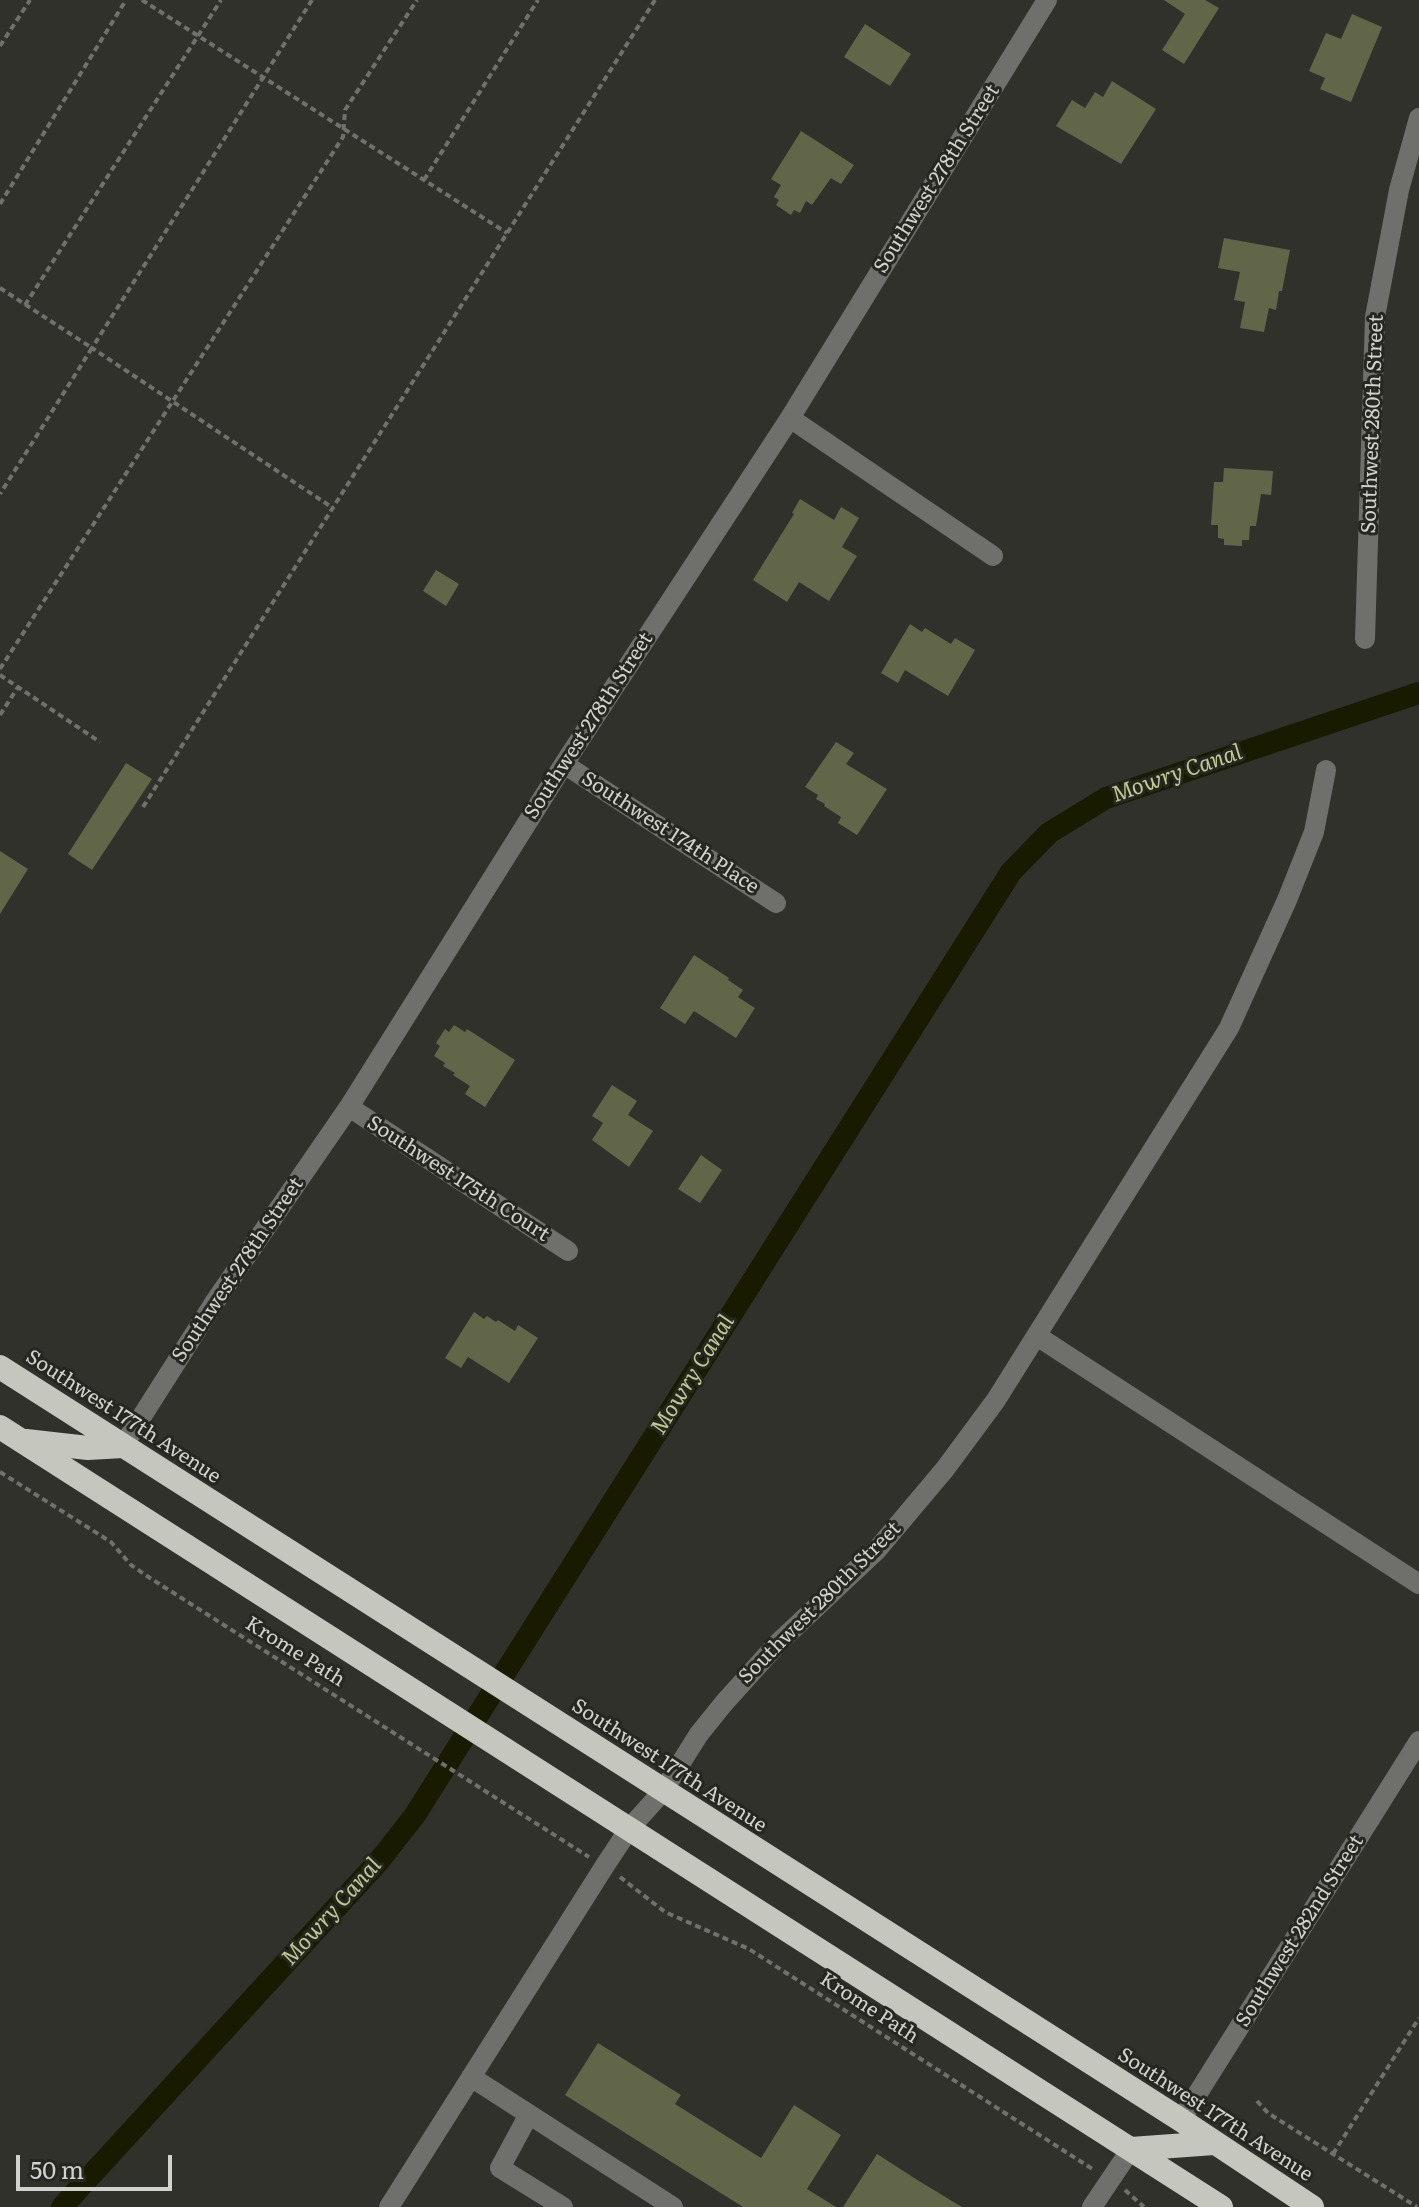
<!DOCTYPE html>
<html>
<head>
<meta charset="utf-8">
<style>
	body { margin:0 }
	#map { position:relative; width:1419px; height:2207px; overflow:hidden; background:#30312b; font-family:Literata,serif }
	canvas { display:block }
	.scale { position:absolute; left:16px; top:2155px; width:156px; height:36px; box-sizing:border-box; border:4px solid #d1d2ce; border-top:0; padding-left:10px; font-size:24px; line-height:28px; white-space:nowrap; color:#d1d2ce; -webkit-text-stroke:6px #262721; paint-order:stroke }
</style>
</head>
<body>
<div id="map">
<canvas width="1419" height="2207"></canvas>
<div class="scale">50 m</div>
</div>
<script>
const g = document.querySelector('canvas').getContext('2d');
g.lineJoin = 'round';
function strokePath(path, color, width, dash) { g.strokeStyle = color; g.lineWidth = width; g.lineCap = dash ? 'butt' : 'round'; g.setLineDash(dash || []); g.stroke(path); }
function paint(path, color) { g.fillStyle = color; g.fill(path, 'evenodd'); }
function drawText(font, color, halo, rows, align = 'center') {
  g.font = font + ' Literata,serif'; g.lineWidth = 6; g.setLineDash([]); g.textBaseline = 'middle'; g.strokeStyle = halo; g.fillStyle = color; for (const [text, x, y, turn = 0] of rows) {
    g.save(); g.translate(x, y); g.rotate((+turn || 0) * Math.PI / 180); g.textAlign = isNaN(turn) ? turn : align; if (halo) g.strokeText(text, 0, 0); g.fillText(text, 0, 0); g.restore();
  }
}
strokePath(new Path2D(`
	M62 2207 379 1861 415 1815 1011 872 1049 833 1106 798 1419 693`), '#191b01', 22);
paint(new Path2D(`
	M1164 0H1205L1219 8 1184 64 1162 50 1185 14Z
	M1352 14 1382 27 1351 102 1320 89 1325 78 1309 71 1326 33 1341 39Z
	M865 24 911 54 890 86 844 57Z
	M1112 81 1156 109 1121 164 1056 126 1072 100 1085 108 1095 92 1103 97Z
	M801 131 854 165 841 184 831 178 812 205 806 201 800 213 794 210 791 215 776 205 779 200 774 197 781 185 771 179Z
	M1224 238 1290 250 1282 291H1279L1276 310 1269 308 1264 332 1240 328 1245 302 1234 300 1240 272 1218 268Z
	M1224 468 1273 471 1271 495 1261 494 1256 526H1250L1249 540H1242V546L1224 545V539L1218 538V525H1211L1214 482H1223Z
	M800 499 834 520 841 507 859 518 842 547 857 556 829 601 799 582 787 602 753 580 794 514 792 513Z
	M436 570 459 584 446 606 423 591Z
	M910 624 922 632 925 628 951 644 955 638 975 650 948 696 905 670 898 683 881 673Z
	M836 742 854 753 846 764 887 789 857 835 838 823 841 817 824 806 825 804 816 799 818 795 805 787Z
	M126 763 152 779 92 870 68 854Z
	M0 851 28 869 0 914Z
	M694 955 729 978 728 980 743 990 738 997 755 1008 736 1038 694 1011 685 1024 660 1008Z
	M454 1025 465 1032 467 1029 515 1060 485 1107 465 1094 470 1086 453 1075 455 1073 443 1066 445 1063 434 1056 440 1046 436 1043 445 1029 449 1032Z
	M612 1085 637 1101 628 1115 653 1131 629 1167 592 1140 603 1123 592 1116Z
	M701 1155 722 1170 700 1203 678 1189Z
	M474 1312 484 1319 487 1316 496 1322 498 1320 515 1331 518 1325 538 1338 509 1383 468 1357 461 1368 445 1358Z
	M598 2043 681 2095 675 2104 761 2158 794 2105 841 2135 807 2189 836 2207H743L565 2095Z
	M877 2154 919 2181 962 2207H843Z`), '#626648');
strokePath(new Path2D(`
	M142 0 507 233
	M312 0 92 348 333 508
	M0 46 30 0
	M424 180 538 0
	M0 204 126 0
	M0 288 92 348 0 494
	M25 305 221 0
	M0 669 343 137 345 110 417 0
	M0 675 100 742
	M0 715 18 687
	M143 807 655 0
	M0 1472 111 1542 131 1565 150 1578 589 1857
	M620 1877 665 1912 749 1949 1094 2170
	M1257 2101 1268 2113 1417 2207
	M1333 2154 1419 2018
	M1125 2190 1144 2207`), '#70716c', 4, [6, 4]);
strokePath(new Path2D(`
	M790 418 993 556
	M1365 639 1375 317 1399 190 1419 118
	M564 764 776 903
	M349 1107 568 1251
	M1037 1336 1419 1584
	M123 1446 214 1303 349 1107 564 764 790 418 1047 0
	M471 2077 673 2207
	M528 2116 500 2168 563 2207
	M1181 2120 1419 1741
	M389 2207 604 1867 629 1829 663 1791 699 1734 724 1703 778 1643 876 1551 945 1469 996 1400 1229 1028 1287 900 1314 832 1326 770
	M1092 2207 1131 2149`), '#6f6f6c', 20);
strokePath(new Path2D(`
	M0 1367 1181 2120 1312 2207
	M0 1427 1221 2207
	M26 1441 88 1448 123 1446
	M1131 2149 1214 2143`), '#c5c6be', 24);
drawText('20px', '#d1d2ce', '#262721', [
	["Southwest 278th Street",937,179,-58],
	["Southwest 280th Street",1373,424,-88],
	["Southwest 278th Street",589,726,-57],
	["Southwest 174th Place",670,833,33],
	["Southwest 175th Court",458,1179,33],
	["Southwest 278th Street",238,1270,-56],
	["Southwest 177th Avenue",123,1417,33],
	["Southwest 280th Street",820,1603,-45],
	["Krome Path",295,1652,32],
	["Southwest 177th Avenue",669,1766,33],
	["Southwest 282nd Street",1300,1931,-58],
	["Krome Path",869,2008,33],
	["Southwest 177th Avenue",1215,2115,33]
]);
drawText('italic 22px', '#c1c990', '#262721', [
	["Mowry Canal",1177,774,-19],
	["Mowry Canal",693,1375,-58],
	["Mowry Canal",332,1912,-48]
]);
</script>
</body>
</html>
